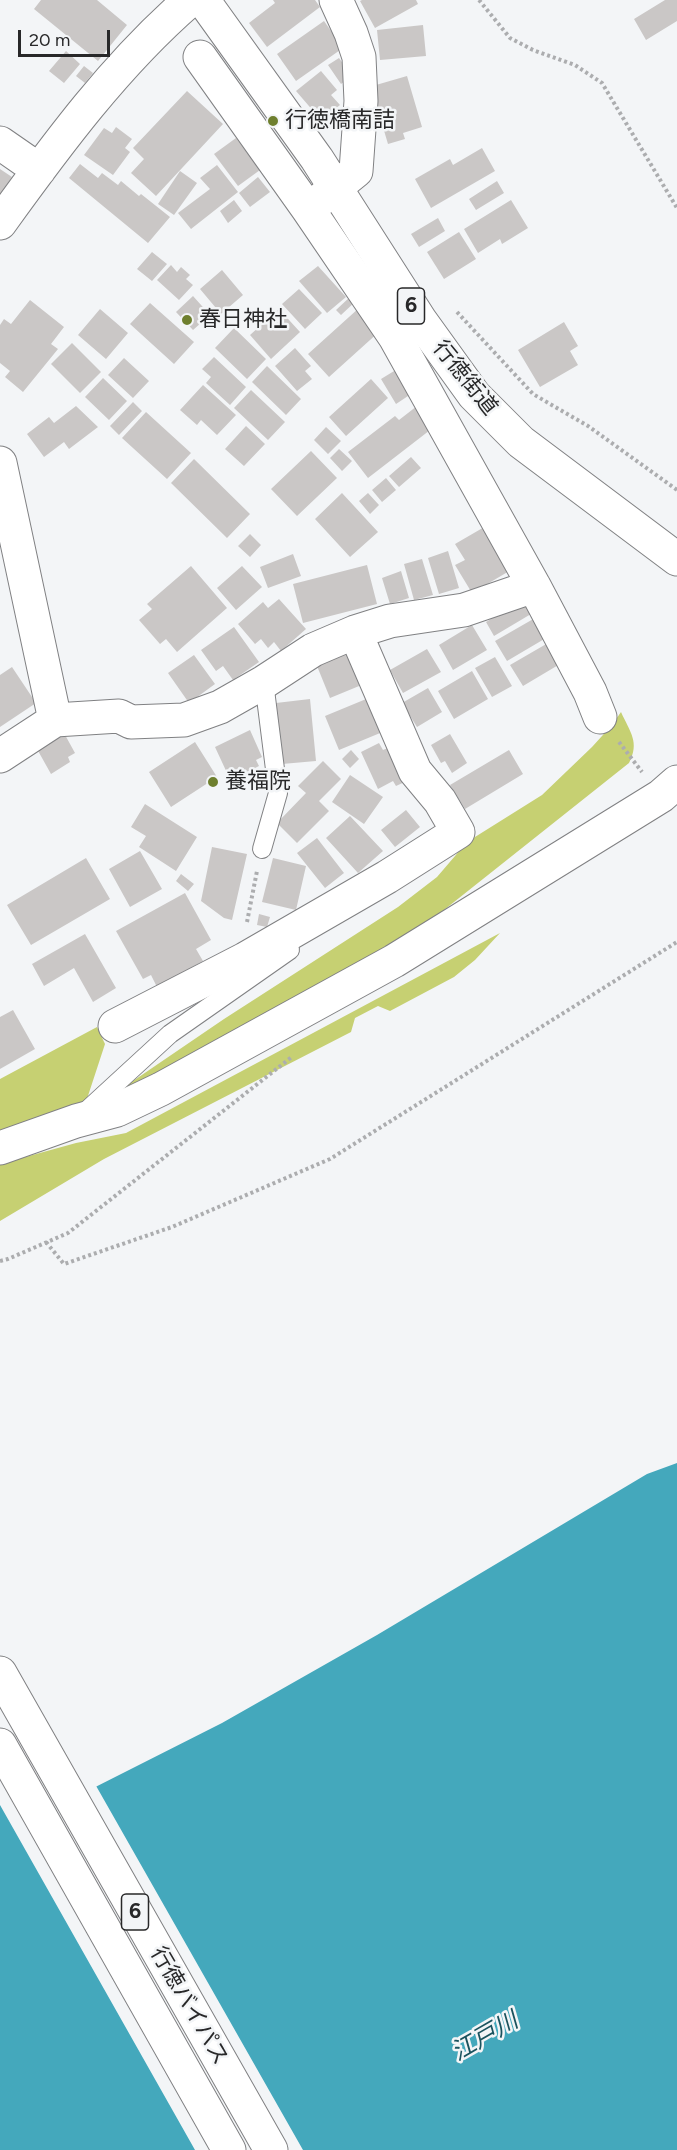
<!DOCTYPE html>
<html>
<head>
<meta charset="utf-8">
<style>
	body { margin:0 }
	#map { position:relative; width:677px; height:2150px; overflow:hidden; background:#f3f5f7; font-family:Figtree,sans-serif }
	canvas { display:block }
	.scale { position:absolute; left:18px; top:30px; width:92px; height:27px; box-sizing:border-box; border:3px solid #282829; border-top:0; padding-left:8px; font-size:18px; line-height:21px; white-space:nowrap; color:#282829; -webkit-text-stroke:4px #f3f5f7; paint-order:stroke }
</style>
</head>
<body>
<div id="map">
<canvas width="677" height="2150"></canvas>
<div class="scale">20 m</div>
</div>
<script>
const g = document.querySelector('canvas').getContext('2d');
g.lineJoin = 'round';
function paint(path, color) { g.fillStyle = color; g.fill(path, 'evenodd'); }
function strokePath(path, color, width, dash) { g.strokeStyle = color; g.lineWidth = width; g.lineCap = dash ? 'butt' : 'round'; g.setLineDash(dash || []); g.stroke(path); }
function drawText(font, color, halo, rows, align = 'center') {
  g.font = font + ' Figtree,"Noto Sans JP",sans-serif'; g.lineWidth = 5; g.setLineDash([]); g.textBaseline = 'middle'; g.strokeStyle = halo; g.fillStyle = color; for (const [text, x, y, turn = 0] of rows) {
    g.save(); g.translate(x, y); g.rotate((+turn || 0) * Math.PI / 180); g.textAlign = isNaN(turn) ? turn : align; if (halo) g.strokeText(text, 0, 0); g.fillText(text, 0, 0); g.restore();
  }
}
paint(new Path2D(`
	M621 712C630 732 640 742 629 763L415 933 213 1048 111 1096 224 1019 398 907 437 877 467 842 542 795 592 747 612 725Z
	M500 933 475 960 454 977 390 1011 378 1006 355 1018 351 1032 104 1159 0 1221V1164L76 1143 126 1133Z
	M97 1027 105 1044 84 1108 0 1136V1079Z`), '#c6d072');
paint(new Path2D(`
	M677 1463V2150H0V1784L36 1817 222 1723 377 1635 647 1474Z`), '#44a8bc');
paint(new Path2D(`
	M0 1781 36 1813 95 1784 303 2150H195L0 1805Z`), '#f3f5f7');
paint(new Path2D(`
	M41 0H97L127 25 98 61 34 9Z
	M273 0H315L320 7 267 47 249 23 275 3Z
	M362 0H416L418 4 375 28 360 1Z
	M665 0H677V21L646 40 634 19Z
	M324 21 343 48 296 81 277 54Z
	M423 25 426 56 380 60 377 30Z
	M66 51 80 64 64 83 49 71Z
	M339 58 352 76 341 84 328 65Z
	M84 66 93 73 85 83 76 76Z
	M321 71 337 90 331 95 340 105 321 120 296 91Z
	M407 76 422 127 403 133 405 139 388 144 374 97 378 96 376 85Z
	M187 91 223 124 156 196 131 173 144 159 133 148Z
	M116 127 132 139 125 148 130 152 113 175 84 155 104 128 112 133Z
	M236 138 260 170 238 186 214 154Z
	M482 148 495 171 431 208 415 179 450 159 453 165Z
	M80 164 98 178 102 173 118 185 121 181 139 196 141 194 170 217 148 243 69 178Z
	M217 165 238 192 191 229 178 213 210 189 200 178Z
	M0 169 12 177 0 195Z
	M180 171 197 183 174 215 158 204Z
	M258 177 270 192 250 207 239 193Z
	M497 181 504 193 476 210 469 199Z
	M234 200 242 211 228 223 220 211Z
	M511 200 528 228 502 244 500 239 478 253 464 229Z
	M438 218 445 231 419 247 411 234Z
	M459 232 476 259 444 279 427 252Z
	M152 252 167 264 152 281 137 269Z
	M171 265 177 272 181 267 190 275 186 279 193 285 179 300 157 280Z
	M318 266 346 297 327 313 299 281Z
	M222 270 243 295 221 314 200 289Z
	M299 289 322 313 305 329 282 304Z
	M193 296 210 315 193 330 176 312Z
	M351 296 356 301 341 315 336 310Z
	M30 300 64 327 51 344 58 349 23 392 5 377 10 371 0 363V325L4 319 11 324Z
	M150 303 194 342 174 364 130 324Z
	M359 308 380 331 329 377 308 354Z
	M100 309 128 333 106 359 78 335Z
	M279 309 300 332 271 359 250 335Z
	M564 322 578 346 570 351 578 365 540 387 518 350Z
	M234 328 266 359 247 379 215 348Z
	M72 343 101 372 80 393 51 364Z
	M295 348 311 366 305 371 312 379 297 391 275 366Z
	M214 357 246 387 230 405 206 383 211 377 202 369Z
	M124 358 149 381 133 398 108 375Z
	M267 366 301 399 286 415 252 382Z
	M399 368 414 392 396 404 381 379Z
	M103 378 127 401 109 420 85 397Z
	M371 379 388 398 346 436 329 417Z
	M203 385 236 415 217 435 201 420 197 425 180 410Z
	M251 390 285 422 268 440 234 408Z
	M133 402 142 411 119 435 110 426Z
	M76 406 98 427 69 449 64 442 44 457 27 434 49 417 54 423Z
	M417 406 434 427 368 478 348 452 395 416 399 420Z
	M146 412 191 453 167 479 122 438Z
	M246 426 265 444 244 466 225 449Z
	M326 427 341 441 328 454 314 440Z
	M339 449 352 461 342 471 330 458Z
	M311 451 337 478 297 516 271 489Z
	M411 457 421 468 399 487 389 476Z
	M194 459 250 514 227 538 171 483Z
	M386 478 396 490 382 502 372 490Z
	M342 493 378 532 350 557 315 519Z
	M368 493 379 505 370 514 359 501Z
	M486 526 511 570 472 593 455 565 465 560 455 544Z
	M250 534 261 545 250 557 238 546Z
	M448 551 459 588 439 594 428 558Z
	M293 554 301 576 268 588 260 567Z
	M422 559 433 595 414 600 404 564Z
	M367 565 377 604 303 623 293 584Z
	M191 566 227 608 177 652 166 639 160 644 139 620 152 609 147 604Z
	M242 566 262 587 236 610 217 588Z
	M401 571 409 598 390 604 382 578Z
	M279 599 306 629 281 651 274 642 268 648 261 639 255 644 238 624 263 602 268 608Z
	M522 600 531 614 494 636 486 622Z
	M535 618 546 638 507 661 495 641Z
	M472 625 487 650 453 670 439 645Z
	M234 627 259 662 233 680 223 666 216 671 201 650Z
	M548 643 560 664 523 686 510 665Z
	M427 649 441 672 403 693 390 670Z
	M351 652 364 684 330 698 317 666Z
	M194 655 215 684 189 703 168 673Z
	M495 657 512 686 492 697 475 668Z
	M12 667 36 703 0 727V675Z
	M472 671 488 699 454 719 438 691Z
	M428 688 442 712 417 727 402 703Z
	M371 697 385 731 339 750 325 716Z
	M310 699 316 761 282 764 276 703Z
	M250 730 262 757 256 760 259 766 241 775 238 770 228 775 215 747Z
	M64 733 75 753 68 757 70 762 51 774 37 749Z
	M450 734 467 763 452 773 445 761 441 763 431 745Z
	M195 742 217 777 171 807 149 772Z
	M379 743 383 750 393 746 409 780 396 786 393 781 378 789 361 752Z
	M351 750 359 759 350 768 342 759Z
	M509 750 523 774 465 809 450 785Z
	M323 761 341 779 319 801 329 811 297 843 277 823 306 793 298 786Z
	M350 775 383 797 364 824 332 802Z
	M145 804 197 837 176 871 139 847 146 836 131 827Z
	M406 810 420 827 395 847 381 830Z
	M350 816 383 851 358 873 326 838Z
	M317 838 344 873 325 888 297 853Z
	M212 847 247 854 232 920 224 918 201 901Z
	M140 851 162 889 130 907 109 869Z
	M86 858 110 899 31 945 7 905Z
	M273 858 306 866 296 910 262 902Z
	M181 874 194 884 188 891 176 881Z
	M185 893 211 940 196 949 203 961 157 987 151 975 143 979 116 931Z
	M259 914 270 917 267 927 257 925Z
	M85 934 116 988 93 1002 74 968 44 986 32 964Z
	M13 1010 35 1049 0 1069V1017Z`), '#cac7c6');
const lane = new Path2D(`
	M262 849 278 793 264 682
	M84 1113 170 1034 290 950`);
const street = new Path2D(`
	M200 57 308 209 395 337 534 586 590 692 600 717
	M0 143 39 170
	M314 205 356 171 361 101 359 57 351 33 336 0
	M0 223C57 144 116 64 190 0
	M0 463 55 720 0 756
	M55 720 119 716 131 722 184 720 220 707 264 682 313 650 355 632 390 621 464 610 534 586
	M115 1026 245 959 387 877 458 832 440 801 415 771 355 632
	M0 1148 76 1121 117 1110 161 1089 394 961 661 796 677 782`);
const primary = new Path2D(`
	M203 0 317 159 420 320 474 395 521 442 677 559
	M0 1673 271 2150
	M0 1745 229 2150`);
strokePath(lane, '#808183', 20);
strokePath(street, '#808183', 35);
strokePath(primary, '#808183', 35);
strokePath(new Path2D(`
	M479 0 510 38 533 50 575 65 602 83 677 208
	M457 312 533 394 588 426 677 490
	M619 742 642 772
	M247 922 257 871
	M46 1242 64 1264 172 1227 330 1159 677 942
	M0 1261 8 1259 68 1233 293 1056`), '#acadaf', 4, [3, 3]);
strokePath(lane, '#fff', 18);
strokePath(street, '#fff', 33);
strokePath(primary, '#fff', 33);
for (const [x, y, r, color] of [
	[273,121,6,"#6e7f2e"],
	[187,320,6,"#6e7f2e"],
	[213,782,6,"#6e7f2e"]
]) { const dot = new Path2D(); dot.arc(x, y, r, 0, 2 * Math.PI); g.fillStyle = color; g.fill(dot); strokePath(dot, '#f3f5f7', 2); }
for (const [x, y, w] of [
	[411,306,27],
	[135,1912,27]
]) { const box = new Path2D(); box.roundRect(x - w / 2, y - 18, w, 36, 4.5); g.fillStyle = '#f3f5f7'; g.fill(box); strokePath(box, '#282829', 1.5); }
drawText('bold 21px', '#282829', null, [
	["6",411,306],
	["6",135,1912]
]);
drawText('22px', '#282829', '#f3f5f7', [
	["行徳橋南詰",285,121],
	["春日神社",199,320],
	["養福院",225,782]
], 'left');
drawText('22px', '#282829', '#f3f5f7', [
	["行徳街道",465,378,51],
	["行徳バイパス",189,2006,60]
]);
drawText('italic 24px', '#1a535e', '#f3f5f7', [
	["江戸川",485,2037,-30]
]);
</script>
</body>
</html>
